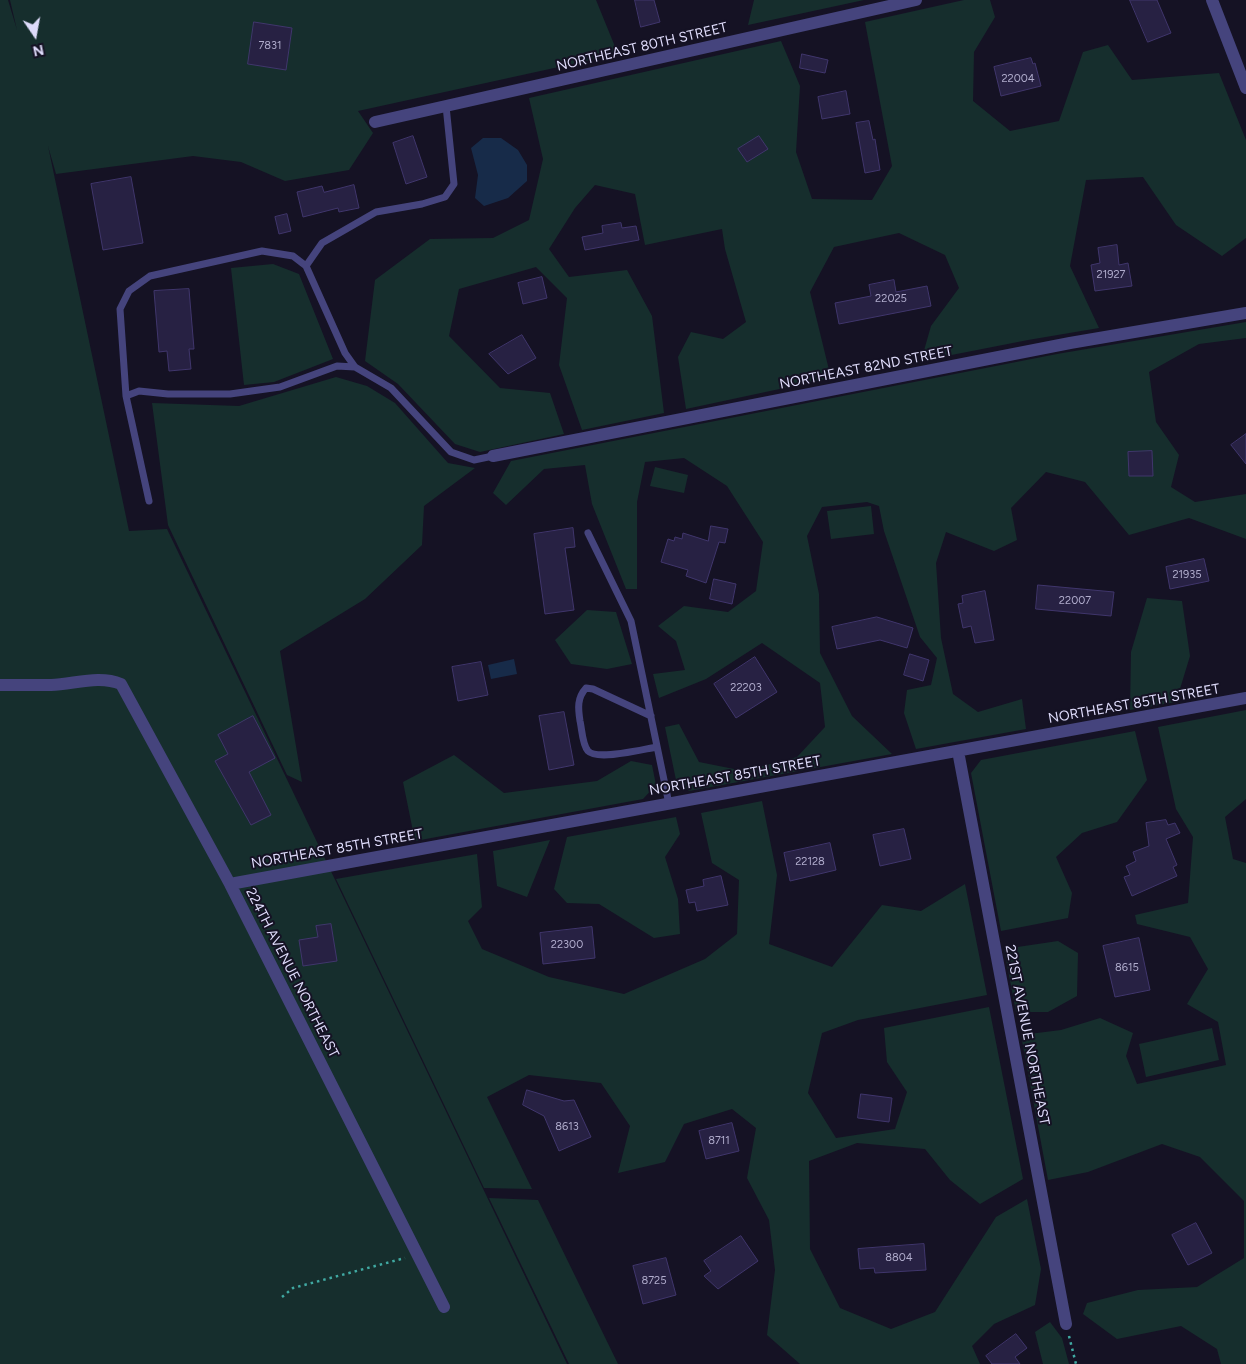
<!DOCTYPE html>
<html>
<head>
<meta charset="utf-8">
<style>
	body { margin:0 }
	#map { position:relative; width:1246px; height:1364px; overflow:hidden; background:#151224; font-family:Figtree,sans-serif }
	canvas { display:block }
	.north { position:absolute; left:10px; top:10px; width:50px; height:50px; -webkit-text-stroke:4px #151224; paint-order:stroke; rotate:168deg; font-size:14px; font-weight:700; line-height:20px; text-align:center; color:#dedbfa }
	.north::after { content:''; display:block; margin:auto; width:18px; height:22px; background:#dedbfa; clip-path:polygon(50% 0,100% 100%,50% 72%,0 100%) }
</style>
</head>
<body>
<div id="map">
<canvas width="1246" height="1364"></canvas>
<div class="north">N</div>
</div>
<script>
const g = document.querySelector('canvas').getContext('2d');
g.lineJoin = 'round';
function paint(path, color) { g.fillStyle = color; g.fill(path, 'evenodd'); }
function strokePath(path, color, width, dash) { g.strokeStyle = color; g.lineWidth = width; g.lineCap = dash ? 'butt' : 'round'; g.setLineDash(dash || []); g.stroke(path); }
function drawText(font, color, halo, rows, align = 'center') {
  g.font = font + ' Figtree,sans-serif'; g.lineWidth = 4; g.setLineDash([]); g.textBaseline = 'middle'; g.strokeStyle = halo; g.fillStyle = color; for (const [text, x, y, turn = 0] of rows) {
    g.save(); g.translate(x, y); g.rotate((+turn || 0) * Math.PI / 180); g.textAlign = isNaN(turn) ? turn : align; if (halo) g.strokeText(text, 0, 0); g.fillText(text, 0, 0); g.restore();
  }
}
paint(new Path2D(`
	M0 0H8L17 30 10 0H596L618 54 358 111 373 133 349 170 285 181 241 162 193 156 56 174 48 146 129 531 167 529 567 1364H0Z
	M754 0H864L748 25Z
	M964 0H990L995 17 974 52 973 101 1010 131 1059 121 1083 52 1108 45 1132 80 1219 73 1246 140V238L1222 256 1176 225 1143 177 1086 180 1070 266 1099 328 1028 340 921 361 931 326 959 288 945 255 899 233 834 247 810 292 831 378 686 409 678 357 691 332 723 339 746 322 725 249 722 229 645 245 635 194 595 185 575 208 549 249 569 277 627 270 652 316 664 413 582 430 559 365 567 298 536 267 459 289 449 336 500 388 550 393 564 434 480 452 455 444 398 384 365 361 375 280 430 239 493 238 529 220 543 159 529 98 781 41 800 86 796 152 812 199 872 200 892 166 865 22Z
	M273 264 299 274 333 359 274 382 244 385 231 268Z
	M1246 322V338L1199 344 1149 372 1156 422 1179 455 1171 487 1195 502 1246 494V539L1189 518 1129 535 1085 482 1046 472 1011 508 1017 540 994 551 946 532 936 563 941 638 953 694 978 712 1022 699 1026 729 916 749 904 713 907 690 931 685 937 658 920 637 884 531 879 506 867 502 822 507 807 536 819 594 820 653 852 716 892 754 689 791 676 780 665 727 679 724 699 762 744 771 797 757 825 727 820 683 762 643 706 679 659 698 653 674 685 670 676 641 658 626 684 606 728 612 756 591 763 542 727 486 684 458 645 462 637 502V589H626L592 504 585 465 544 469 506 505 493 493 511 461 1057 354Z
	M336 377 367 386 395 403 448 463 475 468 424 506 422 545 365 599 280 651 302 782 287 775 168 525 152 403 239 406Z
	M655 467 688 475 684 493 650 486Z
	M871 506 874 534 831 539 827 511Z
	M1147 598 1182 601 1190 656 1176 702 1130 710 1131 652Z
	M587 610 616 612 632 664 607 669 571 664 555 640Z
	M1246 710V799L1225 817 1233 859 1246 863V1364H1221L1217 1349 1181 1326 1117 1339 1083 1314 1087 1303 1138 1290 1197 1287 1244 1258V1201L1200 1157 1162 1144 1088 1172 1048 1180 1021 1035 1061 1030 1100 1018 1133 1033 1126 1056 1137 1084 1226 1065 1218 1022 1187 1004 1208 969 1190 937 1137 924 1135 915 1188 903 1193 837 1176 809 1158 727Z
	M1135 731 1147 780 1117 822 1082 833 1056 857 1072 893 1068 918 1001 931 971 773 981 760Z
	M454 755 504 793 597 781 631 761 652 765 656 785 643 799 415 841 403 782Z
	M762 801 777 875 769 944 832 967 882 905 921 911 965 884 987 995 858 1020 822 1033 808 1093 836 1138 895 1129 907 1092 887 1062 884 1028 989 1007 1023 1179 980 1204 950 1180 925 1149 857 1143 809 1161 810 1249 840 1308 891 1329 935 1312 996 1217 1027 1199 1041 1269 1035 1305 994 1324 972 1346 980 1364H800L767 1335 775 1270 769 1220 747 1178 756 1128 732 1109 684 1124 665 1162 618 1173 630 1126 601 1083 529 1075 487 1097 532 1189 484 1188 336 879 477 854 482 907 468 921 482 949 549 977 624 994 705 959 737 934 739 880 712 863 701 813Z
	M676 817 680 834 665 857 678 899 680 934 654 938 599 904 567 903 554 889 567 837Z
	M550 840 527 897 497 886 493 851Z
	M1058 941 1078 953 1077 996 1048 1012H1016L1004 949Z
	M1212 1028 1219 1060 1146 1077 1139 1044Z
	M489 1198 538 1200 618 1364H569Z
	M1050 1322 1062 1338 1069 1364H1043L1035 1332Z`), '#162e2d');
paint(new Path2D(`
	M483 138H501L518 150 527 165V181L508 198 484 206 475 198 478 175 471 148Z
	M514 659 517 674 491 679 488 665Z`), '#172b49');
const building = new Path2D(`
	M635 0H654L660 22 641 27Z
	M1130 0H1157L1171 33 1148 42Z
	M254 22 292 28 286 70 248 64Z
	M802 54 828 60 825 73 800 68Z
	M1031 58 1033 64 1035 63 1041 86 1001 96 994 67Z
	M846 91 850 114 822 119 818 97Z
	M869 121 873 140 875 139 880 170 865 173 856 123Z
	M413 136 427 177 406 184 393 143Z
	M759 136 768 149 747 162 738 149Z
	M131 177 143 243 103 250 91 184Z
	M354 185 359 208 339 212 338 208 303 217 297 192 322 186 324 192Z
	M287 214 291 231 279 234 275 217Z
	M621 223 622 228 636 226 639 240 585 250 582 237 603 233 602 226Z
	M1117 245 1119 265 1128 263 1132 286 1095 291 1091 265 1100 263 1098 248Z
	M542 277 547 298 523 304 518 283Z
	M894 280 896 292 927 286 931 306 839 324 835 303 871 296 869 285Z
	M189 289 194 349H189L191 369 169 371 167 351 159 352 154 291Z
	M522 335 536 358 508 374 489 354Z
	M1246 434V464L1231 445Z
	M1152 451 1153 476H1129L1128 452Z
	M711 526 728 529 725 543 719 542 706 583 686 576 688 570 661 562 668 539 674 541 675 537 682 539 683 533 708 541Z
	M573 528 575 547 565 548 574 610 545 614 534 534Z
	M1204 559 1209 581 1170 589 1166 567Z
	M714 579 736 584 732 604 710 599Z
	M1038 585 1114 592 1111 616 1036 609Z
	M985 591 994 640 975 643 971 626 963 628 958 604 963 603 962 596Z
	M877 617 913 628 907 648 880 640 837 649 832 627Z
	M910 654 929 660 923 681 904 675Z
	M755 657 777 692 736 718 714 684Z
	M481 662 488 695 458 701 452 667Z
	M564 712 574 765 549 770 539 716Z
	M253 716 275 758 249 772 271 815 251 825 215 761 228 754 218 735Z
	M1166 820 1168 825 1175 823 1180 833 1166 839 1177 865 1173 867 1177 876 1132 896 1124 877 1130 875 1126 866 1136 861 1133 852 1149 846 1146 823Z
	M904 829 911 859 880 866 873 835Z
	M830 843 836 870 790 881 784 853Z
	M721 876 728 905 697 911 695 902 689 903 686 890 704 886 703 880Z
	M331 924 337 961 303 966 299 940 318 937 316 926Z
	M592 927 595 958 543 964 540 933Z
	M1139 938 1150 990 1115 997 1103 946Z
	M527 1090 564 1101 574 1100 591 1137 559 1151 544 1116 523 1105Z
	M861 1094 892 1098 889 1122 858 1118Z
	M732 1123 739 1151 706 1159 699 1131Z
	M1196 1223 1212 1253 1188 1265 1172 1235Z
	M741 1236 758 1261 718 1289 704 1276 711 1271 704 1261Z
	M924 1244 926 1270 875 1273 874 1268 860 1269 858 1249Z
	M666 1258 676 1295 643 1304 633 1266Z
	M1016 1334 1027 1348 1015 1357 1020 1364H992L986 1356Z`);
paint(building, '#272143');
strokePath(building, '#40366c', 1);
strokePath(new Path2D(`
	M282 1297 293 1288 405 1258
	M1069 1336 1076 1364`), '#40a9a2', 2.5, [2.5, 4]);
strokePath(new Path2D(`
	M306 266 322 243 376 212 422 204 445 197 454 184 446 106
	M126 396 120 309 129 291 150 276 262 251 293 256 306 266 345 353 355 367 391 388 451 452 474 460 493 456
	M149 501 126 396 139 391 168 394H230L280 387 337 366 355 367
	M588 533 631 621 669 804
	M651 716 593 689 586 688C577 698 578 708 580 721 582 729 582 744 588 751 597 761 644 749 657 747`), '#45447d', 7);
strokePath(new Path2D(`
	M1212 0 1246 88
	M375 122 916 0
	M493 456 1070 343 1246 313
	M0 685C17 685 34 685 51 685 75 684 99 675 121 684L230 884 444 1307
	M958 751 1066 1324
	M230 884 1246 698`), '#45447d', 12);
drawText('11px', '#b0accc', null, [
	["7831",270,46],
	["22004",1018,79],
	["21927",1111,275],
	["22025",891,299],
	["21935",1187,575],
	["22007",1075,601],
	["22203",746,688],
	["22128",810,862],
	["22300",567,945],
	["8615",1127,968],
	["8613",567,1127],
	["8711",719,1141],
	["8804",899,1258],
	["8725",654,1281]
]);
drawText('14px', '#dedbfa', '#151224', [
	["NORTHEAST 80TH STREET",642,47,-13],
	["NORTHEAST 82ND STREET",866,368,-11],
	["NORTHEAST 85TH STREET",1134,704,-10],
	["NORTHEAST 85TH STREET",735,776,-10],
	["NORTHEAST 85TH STREET",337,849,-10],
	["224TH AVENUE NORTHEAST",292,973,63],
	["221ST AVENUE NORTHEAST",1027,1035,79]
]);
</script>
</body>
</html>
